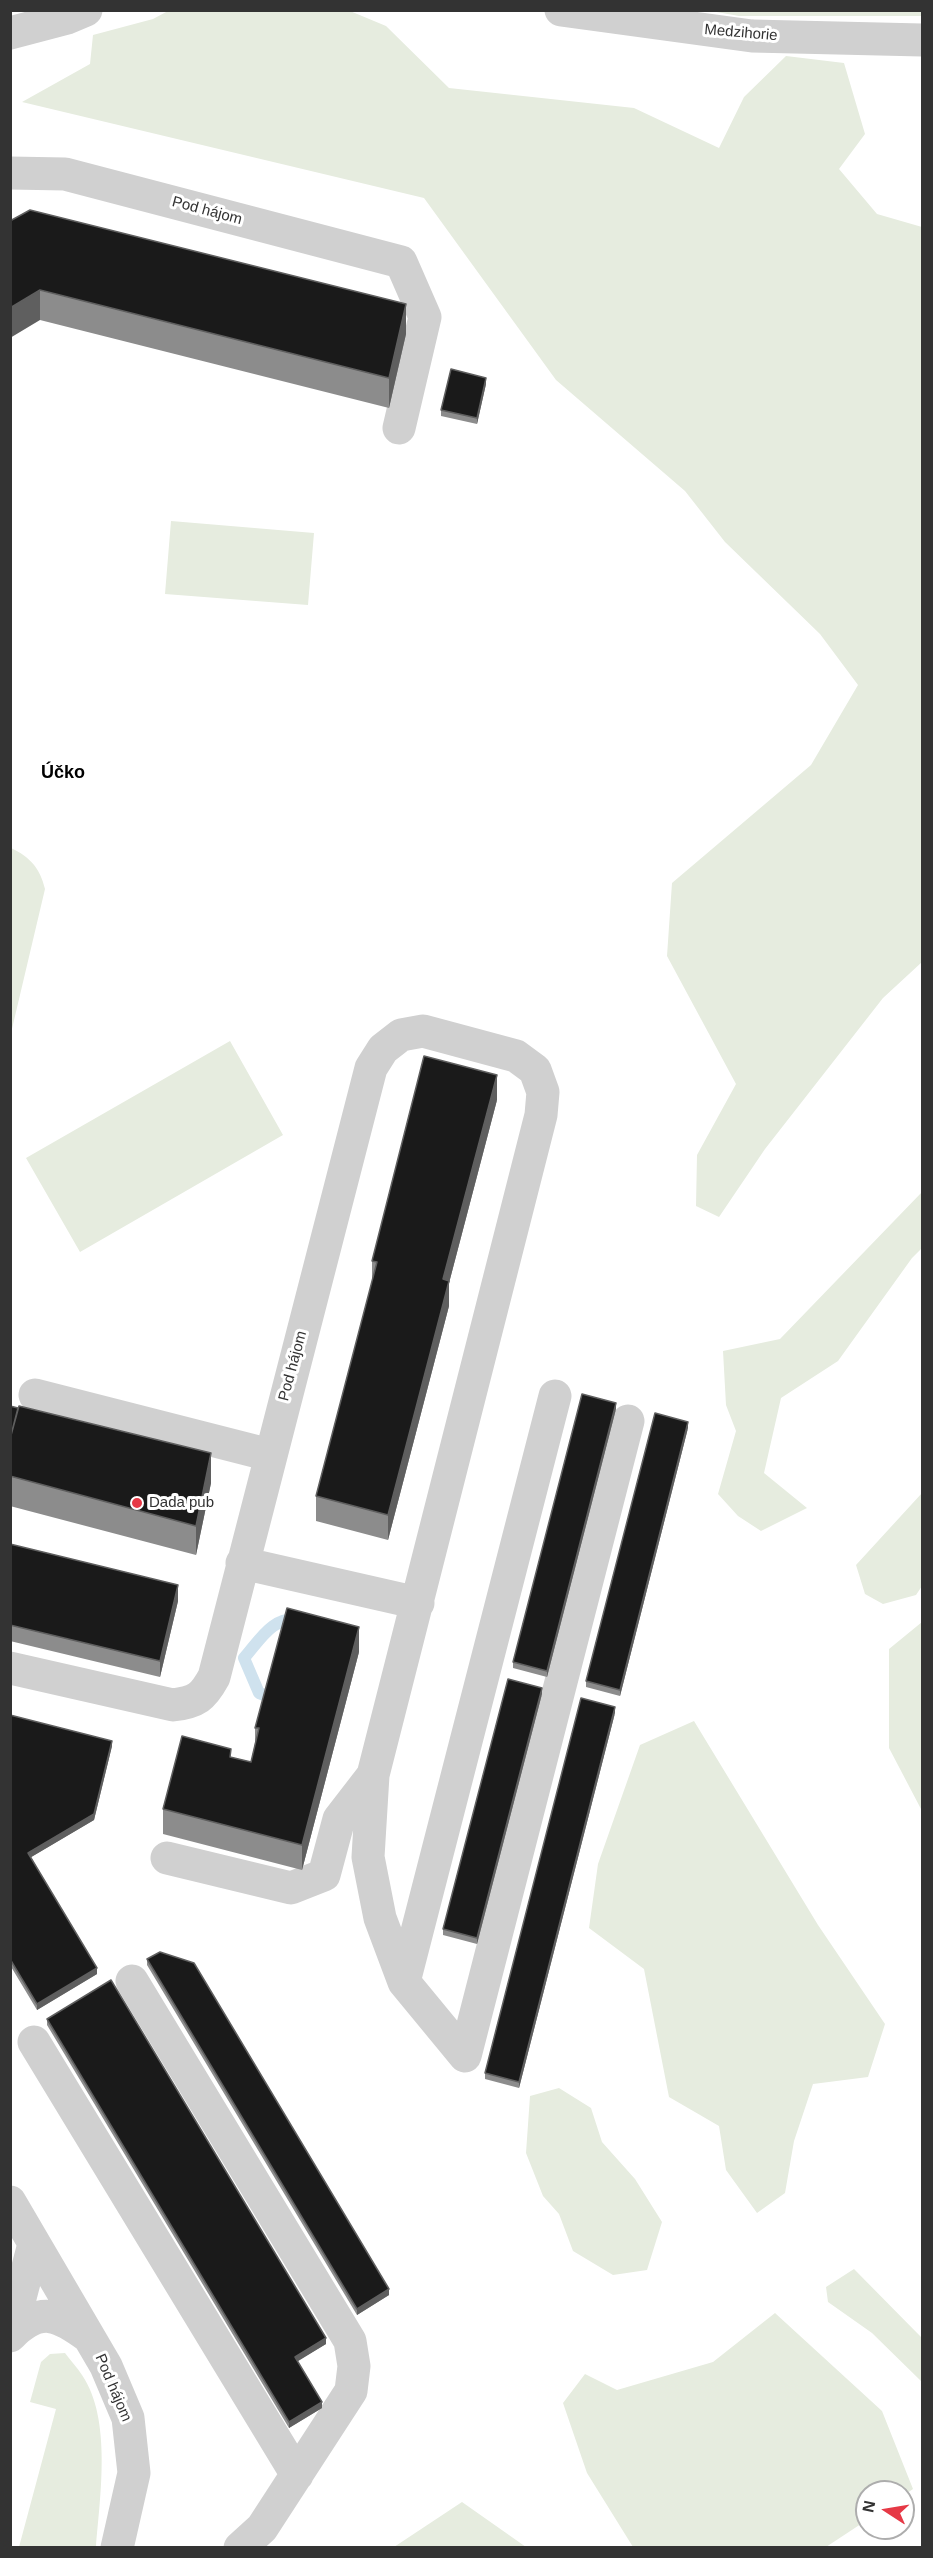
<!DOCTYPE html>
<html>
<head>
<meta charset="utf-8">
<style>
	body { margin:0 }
	#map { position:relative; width:933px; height:2558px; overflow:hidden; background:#fff; font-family:Arial,sans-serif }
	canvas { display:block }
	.frame { position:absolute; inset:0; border:12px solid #333; pointer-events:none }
	.north { position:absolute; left:855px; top:2480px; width:60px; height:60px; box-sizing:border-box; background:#fff; border:2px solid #adadad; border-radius:50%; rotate:282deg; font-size:16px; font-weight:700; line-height:24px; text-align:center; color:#333 }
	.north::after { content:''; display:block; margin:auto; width:21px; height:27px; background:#e63946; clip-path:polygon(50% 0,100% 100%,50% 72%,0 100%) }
</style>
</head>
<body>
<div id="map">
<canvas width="933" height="2558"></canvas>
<div class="frame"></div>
<div class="north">N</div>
</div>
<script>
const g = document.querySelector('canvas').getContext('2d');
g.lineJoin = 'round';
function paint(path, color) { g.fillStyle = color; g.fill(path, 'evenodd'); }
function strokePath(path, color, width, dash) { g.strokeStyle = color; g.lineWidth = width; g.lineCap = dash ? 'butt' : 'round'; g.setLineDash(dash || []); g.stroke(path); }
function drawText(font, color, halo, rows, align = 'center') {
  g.font = font + ' Arial,sans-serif'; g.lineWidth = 6; g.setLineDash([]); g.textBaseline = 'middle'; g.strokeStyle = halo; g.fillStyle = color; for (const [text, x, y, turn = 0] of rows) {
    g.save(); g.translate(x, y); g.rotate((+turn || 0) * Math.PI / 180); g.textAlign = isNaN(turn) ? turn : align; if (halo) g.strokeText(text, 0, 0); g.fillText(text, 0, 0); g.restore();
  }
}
paint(new Path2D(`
	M922 10V16H739L711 11Z
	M168 11H350L386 26 449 88 634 108 719 148 744 97 786 56 844 63 865 134 839 169 877 214 922 227V962L883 998 765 1149 719 1217 696 1206 697 1155 736 1084 667 956 672 883 811 765 858 685 820 634 725 542 685 491 556 380 424 198 22 102 90 64 93 35 153 19Z
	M171 521 314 533 308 605 165 594Z
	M11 848C30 857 40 868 45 889L11 1033Z
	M230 1041 283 1135 80 1252 26 1158Z
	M922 1192V1248L912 1258 838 1361 781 1398 764 1473 807 1508 761 1531 738 1516 718 1494 736 1431 726 1405 723 1351 780 1339Z
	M922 1493V1586L916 1595 883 1604 865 1594 856 1565Z
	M922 1622V1809H921L889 1748V1649Z
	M694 1721 818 1925 885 2024 868 2077 813 2084 794 2141 785 2193 757 2213 726 2170 719 2126 669 2097 644 1969 589 1928 598 1864 640 1745Z
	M559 2088 591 2108 602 2142 635 2179 662 2222 647 2270 613 2275 573 2251 559 2214 543 2196 526 2153 530 2096Z
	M854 2269 922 2338V2382L872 2333 828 2302 826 2287Z
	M775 2313 882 2411 913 2489 903 2496V2492H867V2520L826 2547H633L587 2473 563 2403 585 2374 617 2390 713 2362Z
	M65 2353C70 2360 77 2367 82 2375 112 2419 100 2497 96 2547H19L56 2409 30 2402 41 2362 50 2354Z
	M462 2502 526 2547H394Z`), '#e6ecdf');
strokePath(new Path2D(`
	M270 1697 259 1693 244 1658C260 1640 273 1615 300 1620`), '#cfe2ee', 12);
strokePath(new Path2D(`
	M561 10 752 36 922 40
	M10 33 67 18 86 10
	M10 173 65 174 401 262 425 317 399 428
	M35 1395 270 1455
	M242 1563 418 1603
	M10 1668 173 1705C197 1702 203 1697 214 1677L371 1068 383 1049 401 1035 423 1031 516 1056 535 1070 543 1092 541 1115 373 1775 339 1819 324 1875 291 1888 167 1858
	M373 1775 368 1857 380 1918 404 1982 465 2056 628 1421
	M132 1981 350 2341 354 2366 351 2391 262 2528 240 2548
	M404 1982 555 1396
	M34 2042 297 2475
	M10 2202 106 2366 128 2418 134 2473 117 2548
	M11 2335C40 2306 58 2314 89 2337
	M10 2336 34 2244`), '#d0d0d0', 33);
paint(new Path2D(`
	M10 221 406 334 389 408 40 320Z
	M486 384 477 424 441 416V410Z
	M497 1100 449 1283V1306L388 1540 316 1521V1496L372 1284V1261Z
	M10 1406 211 1483 196 1555 10 1506Z
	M616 1409 547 1677 513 1668V1662Z
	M688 1428 620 1696 586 1687V1681Z
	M10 1544 178 1601 160 1677 10 1641Z
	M359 1652 302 1870 163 1834V1809L231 1757 251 1762 255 1743V1728Z
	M542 1694 477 1944 443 1935V1929Z
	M615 1713 519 2088 485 2079V2073Z
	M10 1715 112 1746 94 1820 31 1857 97 1974 37 2010 10 1965Z
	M147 1959 389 2295 357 2315 147 1965Z
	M47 2019 326 2344 297 2361 322 2408 289 2428 47 2025Z`), '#8c8c8c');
paint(new Path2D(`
	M40 290V320L10 338V308Z
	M406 304V334L389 408V378Z
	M486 378V384L477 424V418Z
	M497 1075V1100L449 1283V1306L388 1540V1515L443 1279Z
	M616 1403V1409L547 1677V1671Z
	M688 1422V1428L620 1696V1690Z
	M211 1453V1483L196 1555V1526Z
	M178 1585V1601L160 1677V1661Z
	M359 1627V1652L302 1870V1845Z
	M542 1688V1694L477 1944V1938Z
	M615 1707V1713L519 2088V2082Z
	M112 1741V1746L94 1820 28 1859V1853Z
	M97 1968V1974L37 2010V2004Z
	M389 2289V2295L357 2315V2309Z
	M326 2338V2344L295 2363V2357Z
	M322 2402V2408L289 2428V2422Z`), '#5f5f5f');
const building = new Path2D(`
	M30 210 406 304 389 378 40 290 10 308V221Z
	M451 369 486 378 477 418 441 410Z
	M424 1056 497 1075 443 1279 449 1281 388 1515 316 1496 377 1262 372 1261Z
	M582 1394 616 1403 547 1671 513 1662Z
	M10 1406 18 1408 10 1439Z
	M19 1406 211 1453 196 1526 10 1476V1439Z
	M655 1413 688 1422 620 1690 586 1681Z
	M10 1544 178 1585 160 1661 10 1625Z
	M287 1608 359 1627 302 1845 163 1809 182 1736 231 1749 230 1757 251 1762 259 1728H255Z
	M508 1679 542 1688 477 1938 443 1929Z
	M581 1698 615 1707 519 2082 485 2073Z
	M10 1715 112 1741 94 1814 28 1853 97 1968 37 2004 10 1959Z
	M160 1952 194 1963 389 2289 357 2309 147 1959Z
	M111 1980 326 2338 295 2357 322 2402 289 2422 47 2019Z`);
paint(building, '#1a1a1a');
strokePath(building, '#5f5f5f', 1.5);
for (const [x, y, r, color] of [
	[137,1503,6,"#e63946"]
]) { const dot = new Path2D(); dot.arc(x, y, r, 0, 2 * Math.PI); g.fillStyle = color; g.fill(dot); strokePath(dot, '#fff', 2); }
drawText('15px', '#333', '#fff', [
	["Medzihorie",741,33,5],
	["Pod hájom",207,211,15],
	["Pod hájom",293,1366,-75],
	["Pod hájom",113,2388,67]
]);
drawText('15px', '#333', '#fff', [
	["Dada pub",149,1503]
], 'left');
drawText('bold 18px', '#000', '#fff', [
	["Účko",63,773]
]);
</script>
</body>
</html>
